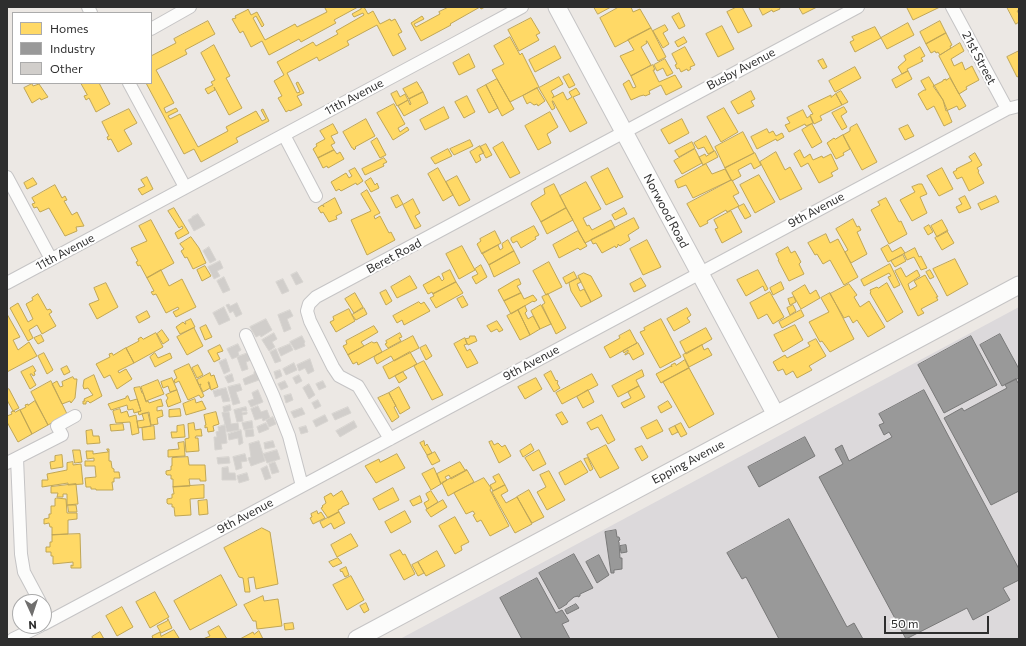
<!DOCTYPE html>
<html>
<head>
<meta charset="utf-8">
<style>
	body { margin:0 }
	#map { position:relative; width:1026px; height:646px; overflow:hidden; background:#ece8e4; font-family:Commissioner,sans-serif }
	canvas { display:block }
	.frame { position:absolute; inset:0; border:8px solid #2e2e2e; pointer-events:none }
	.legend { position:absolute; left:12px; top:12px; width:140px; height:72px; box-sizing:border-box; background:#fff; border:1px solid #ababab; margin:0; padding:5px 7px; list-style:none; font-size:12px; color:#2e2e2e }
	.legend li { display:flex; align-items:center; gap:8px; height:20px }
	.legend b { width:20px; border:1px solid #ababab }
	.north { position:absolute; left:12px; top:594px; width:40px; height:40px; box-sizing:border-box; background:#fff; border:1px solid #ababab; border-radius:50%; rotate:177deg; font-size:11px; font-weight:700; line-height:16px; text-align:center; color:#2e2e2e }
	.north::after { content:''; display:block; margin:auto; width:14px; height:18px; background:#706f6e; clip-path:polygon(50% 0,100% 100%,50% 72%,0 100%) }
	.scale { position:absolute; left:884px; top:616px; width:105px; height:18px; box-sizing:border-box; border:2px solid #2e2e2e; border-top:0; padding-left:5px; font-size:12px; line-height:14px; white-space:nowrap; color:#2e2e2e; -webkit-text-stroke:3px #fff; paint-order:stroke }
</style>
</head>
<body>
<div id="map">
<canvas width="1026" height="646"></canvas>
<div class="frame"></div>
<ul class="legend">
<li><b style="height:11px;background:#ffd966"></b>Homes</li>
<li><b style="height:11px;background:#999"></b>Industry</li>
<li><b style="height:11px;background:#d1cecb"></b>Other</li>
</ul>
<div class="north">N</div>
<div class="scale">50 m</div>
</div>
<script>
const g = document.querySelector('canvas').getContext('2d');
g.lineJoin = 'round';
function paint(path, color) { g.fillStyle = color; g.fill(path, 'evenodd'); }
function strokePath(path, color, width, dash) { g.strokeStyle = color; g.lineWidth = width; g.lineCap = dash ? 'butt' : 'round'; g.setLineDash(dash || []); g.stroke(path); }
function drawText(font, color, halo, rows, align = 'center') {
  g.font = font + ' Commissioner,sans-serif'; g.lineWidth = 4; g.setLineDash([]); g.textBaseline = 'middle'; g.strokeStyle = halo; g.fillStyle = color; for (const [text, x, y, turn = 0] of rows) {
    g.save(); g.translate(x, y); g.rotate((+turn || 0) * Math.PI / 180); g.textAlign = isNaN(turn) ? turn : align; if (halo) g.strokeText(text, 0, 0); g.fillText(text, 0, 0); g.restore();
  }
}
paint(new Path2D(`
	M1019 307V639H400Z`), '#dcd9db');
const homes = new Path2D(`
	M327 7H358L334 20 336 23 301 42 299 39 269 55 262 41 251 47 243 31 240 33 232 19 236 18 235 16 247 10 248 9 251 15 257 12 264 25 262 27 256 16 253 18 265 40 295 24 297 27 327 12 325 8Z
	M360 7H364L368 14 373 11 380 24 390 19 391 21 395 19 402 32 398 34 406 49 393 56 377 25 347 41 349 45 319 61 317 57 287 73 297 93 300 92 296 83 298 82 304 93 297 96 302 105 290 111 289 110 286 112 278 98 282 96 274 81 284 75 277 62 313 42 316 46 338 34 336 31 364 15 363 13 354 17 352 14 361 9Z
	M449 7H485L481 9 480 7 450 24 451 25 421 41 411 23 422 16 424 19 414 24 416 27 440 14 439 12Z
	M594 7H611L598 14Z
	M619 7H631L633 12 640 9 651 28 615 47 600 18Z
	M737 7H742L752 26 738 33 727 12Z
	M759 7H779L780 9 773 12 772 10 763 15Z
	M799 7H817L803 14Z
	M909 7H940L913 20 907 8Z
	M1007 7H1019V10L1017 11 1019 14V22L1016 24Z
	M679 13 685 26 679 29 672 17Z
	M531 18 540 33 536 35 539 40 519 51 508 30Z
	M208 21 215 34 185 50 187 54 156 70 174 103 164 108 166 113 176 108 178 111 168 116 170 119 180 114 198 147 228 131 226 127 256 111 262 121 266 119 261 110 263 109 269 121 236 138 238 142 201 162 194 149 184 154 146 83H151V56L176 43 174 39Z
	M940 21 946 33 926 44 920 32Z
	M908 23 914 35 887 49 881 38Z
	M665 25 668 30 663 33 669 44 663 48 653 31Z
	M722 26 734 49 718 57 706 34Z
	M875 27 881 38 855 52 850 42 854 40 852 37Z
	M651 28 666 57 658 61 647 41H646L647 43 641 47 651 65 631 76 620 56 634 50 628 40Z
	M946 33 952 45 950 46 951 48 940 55 938 52 936 53 935 51 931 53 926 44Z
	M510 37 520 55 522 53 539 87 510 102 492 70 504 64 494 46Z
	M684 37 687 42 678 47 675 42Z
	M960 43 964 51 951 59 954 66 962 62 965 70 972 66 979 80 966 87 967 89 959 94 939 56Z
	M214 45 230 76 226 78 242 108 229 115 214 87 215 90 208 94 205 89 213 85 211 82 215 80 201 53Z
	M555 46 561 58 535 72 529 60Z
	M685 47 695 65 690 67 691 69 688 71 687 69 681 72 679 68 677 69 675 65 677 64 672 54Z
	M920 47 925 56 921 58 923 61 907 69 908 71 902 74 898 67 906 60 904 56Z
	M1019 51V76L1017 77 1007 57Z
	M469 54 475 67 459 75 453 63Z
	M665 59 673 73 667 76 663 68 657 71 654 65Z
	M823 59 827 67 823 69 818 61Z
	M653 65 655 70H653L659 82 675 75 682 87 666 95 661 85 649 91 650 94 645 96 644 95 640 96 631 100 623 84 629 80 633 88 636 87 631 76Z
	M855 67 861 78 835 92 829 81Z
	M908 71 912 79 896 88 892 80Z
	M569 74 575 85 569 88 563 77Z
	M559 77 563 84 551 91 554 96 552 98 563 92 567 100 572 97 569 92 576 88 580 94 573 97 587 123 570 132 553 101H552L555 108 552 110 539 88Z
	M929 77 943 100 952 122 944 126 934 106 927 110 918 94 924 90H926L921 81Z
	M950 78 966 106 959 110 957 106 946 111 943 100 933 86 943 81V80L946 79V80Z
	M497 79 514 109 502 116 486 85Z
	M417 82 423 92 409 99 403 89Z
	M81 83H99L110 104 96 112 89 98 86 100 84 96 87 95Z
	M32 84 33 86 39 84 48 97 41 100 40 98 32 103 24 88Z
	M486 85 498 108 489 113 477 90Z
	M537 88 545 101 538 106 537 104 534 105 530 102 527 104 523 96Z
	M397 91 400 97 405 94 408 100 397 106 391 94Z
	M751 91 755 99 751 101 754 106 738 114 731 102Z
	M841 91 848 102 842 105 836 94Z
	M423 92 428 103 404 116 398 106 408 100 410 105 411 104 409 99Z
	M836 94 842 105 820 116 822 120 814 124 810 115 813 114 808 106 831 95V97Z
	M467 96 475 112 464 118 455 102Z
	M394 104 405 124 398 128 400 132 407 127 409 130 393 140 377 113Z
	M444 107 449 118 425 130 420 120Z
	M844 107 847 112 841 116 847 127 842 130 832 113Z
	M724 108 738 132 721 142 707 117Z
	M129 109 137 123 124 130 132 144 118 152 111 139 108 140 107 137 109 136 102 122Z
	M803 110 807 118 810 116 813 123 806 126 805 124 789 132 785 125 790 123 787 118Z
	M550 112 558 127 547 134 551 143 538 150 525 126Z
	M366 119 375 136 355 147 356 148 354 150 353 148H352L343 132Z
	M682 119 689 133 669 144 661 130Z
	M333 124 338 133 331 136 335 143 331 145 334 150 318 158 313 149 317 146 316 144 325 139 320 131Z
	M812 124 822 142 812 148 802 130Z
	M857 124 877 162 862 170 843 135 850 131V128Z
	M908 125 914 136 905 140 899 129Z
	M767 129 769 133 773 131 776 136 782 133 784 137 777 141 776 139 757 149 751 137Z
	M743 132 754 153 725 168 715 147Z
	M843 135 850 149 843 153 844 155 836 159 827 143 834 138 835 139Z
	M706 136 714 151 708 154 704 147 698 149 694 143Z
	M377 138 386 155 380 158 371 142Z
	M470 140 473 146 454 155 450 149Z
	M503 142 520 173 510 178 493 148Z
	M692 142 695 148 679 157 675 151Z
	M486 144 492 155 486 158 480 147Z
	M480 146 484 153 479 155 481 160 476 163 470 152Z
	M448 149 452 156 435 164 431 158Z
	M695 149 702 163 682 174 674 161Z
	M334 150 337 154 340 152 344 159 328 168 327 166 323 168 318 158Z
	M800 150 804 158 810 154 813 160 822 156 823 158 831 154 838 169 831 173 833 176 819 183 808 163 801 167 794 154Z
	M715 151 718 157 703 165 699 157 705 154 706 156Z
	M776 152 785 170 790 167 802 189 780 200 760 162Z
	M755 153 761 165 754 169 751 163 738 170 741 176 732 181 725 168Z
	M975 153 982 165 977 168 979 171 978 172 984 183 969 191 962 177 957 179 953 172 957 170 956 169 972 161 969 157Z
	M384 158 387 162 383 164 384 166 365 175 362 169Z
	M706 164 712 174 725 169 731 180 693 198 686 185 678 188 675 181Z
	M355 168 363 181 357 185 356 183 341 191 339 189 336 191 331 182 346 173 349 178 352 176 349 171Z
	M438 168 453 195 443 201 428 174Z
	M608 168 623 197 606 205 591 177Z
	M942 168 953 189 939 196 927 176Z
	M759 175 775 202 755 213 740 185Z
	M457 176 470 200 459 206 446 182Z
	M147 177 153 189 142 195 138 189 145 186 141 180Z
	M33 178 37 184 27 189 24 183Z
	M371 178 375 185 377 183 379 188 371 192 365 182Z
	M732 180 739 193 733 196 739 206 727 212 726 210 707 221 708 223 700 227 687 204Z
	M586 182 601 209 583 218 587 226 589 225 592 230 611 220 615 228 585 243 560 196Z
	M554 184 566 208 541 222 531 204 532 202 545 194 544 189Z
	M919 184H922L927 194 920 197 927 213 912 221 900 200 915 192 912 187Z
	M55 185 62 198 65 196 67 200 64 201 72 215 77 212 84 226 76 227 77 231 65 236 49 208 40 212 37 207 34 208 32 204 35 203 32 198Z
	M367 190 380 213 374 216 375 219 380 216 389 233 391 232 395 240 367 255 351 220 371 211 361 194Z
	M398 195 403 204 396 208 391 198Z
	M965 196 971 208 959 213 956 207 962 204 959 199Z
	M996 196 999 202 981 210 978 204Z
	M335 198 342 213 336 216 337 219 329 222 323 212 321 213 318 208 322 205 324 207 323 205Z
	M886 198 899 222 901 221 907 234 889 244 871 210 880 205 878 202Z
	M413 199 420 213 415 216 421 226 415 229 403 205Z
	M744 204 751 216 745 219 738 207Z
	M174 208 189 233 178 239 175 233 183 228 182 226 179 228 168 211Z
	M566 208 573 220 547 234 541 222Z
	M624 208 627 214 615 220 612 215Z
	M731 211 742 232 722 243 715 229 718 228 714 220Z
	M634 218 639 228 628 235 630 240 620 246 618 244V246L616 248 615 246 602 253 596 243 593 244 591 240Z
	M853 219 857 227 859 226 861 230 857 232 867 254 851 263 845 252 848 250 836 229Z
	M151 220 174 263 147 278 140 265 138 266 136 262 138 261 131 248 147 241 139 226Z
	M942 220 948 231 937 237 931 226Z
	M929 225 933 232 928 235 924 228Z
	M534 226 539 235 535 237 536 239 521 248 517 241 513 243 511 240V238Z
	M495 231 501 243 482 254 477 244 481 241 480 239Z
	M578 231 587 246 580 250 578 248 559 258 553 245Z
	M947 231 954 243 942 250 935 238Z
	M826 234 830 243 838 239 858 277 844 285 830 260 823 264 817 254 815 255 808 243Z
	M191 237 199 248 206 263 193 269 187 257 185 258 181 251 184 249 180 244Z
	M508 240 514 251 489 265 482 253 498 245 500 250 503 248 502 244Z
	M647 240 661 267 643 275 630 249Z
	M888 245 892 252 901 247 905 253 888 262 881 249Z
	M462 246 475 270 459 279 446 254Z
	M788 247 791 253 795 251 801 262 799 264 804 274 789 281 778 260H779L776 254Z
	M915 248 919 257 921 256 927 268 921 270 914 257 907 260 904 254Z
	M514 251 520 263 494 277 489 265Z
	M903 255 906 261 895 267 891 261Z
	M955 259 968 284 947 296 933 269Z
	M549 262 562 287 546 295 533 271Z
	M890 264 900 285 894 288 888 277 891 276 889 273 864 286 861 280Z
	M481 265 487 277 476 284 472 277 478 274 475 269Z
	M205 266 211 276 202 281 197 270Z
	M901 268 906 277 917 270 920 276 908 284 910 290 917 286 914 281 925 275 938 297H936L938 300 921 309 924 313 918 316 895 271Z
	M161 270 169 286 182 279 196 307 176 317 173 312 179 309 178 307 166 313 156 294 153 295 151 292 154 291 147 278Z
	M450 270 456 282 433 294 432 292 428 294 423 285 439 276 442 281 444 279 442 274Z
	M758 270 768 289 765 291 763 286 746 296 737 280Z
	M930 270 934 277 930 279 926 272Z
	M574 272 577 278 566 284 563 278Z
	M584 273 591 276 602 296 591 302 578 276Z
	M410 276 417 288 397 298 391 287Z
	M579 278 581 282 577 284 580 291 584 289 591 302 581 307 571 291 569 283Z
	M641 278 646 286 634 292 630 284Z
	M519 279 521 284 517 286 521 293 504 301 498 290 515 280Z
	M456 282 463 293 436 308 430 298 434 296 433 294Z
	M781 282 784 289 773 295 770 288Z
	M106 283 118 307 97 319 89 304 99 300 94 288Z
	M887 283 903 312 887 322 870 293 871 292 870 290 877 287 878 288Z
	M849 284 857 295 854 297 860 307 869 301 885 327 868 337 857 320 853 323 849 316 844 318 830 294Z
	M805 285 810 294 816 290 820 298 801 309 792 293Z
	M386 290 392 301 386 305 380 293Z
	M770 292 784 317 773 324 767 314 758 319 750 303Z
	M355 293 363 307 354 313 345 299Z
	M521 293 524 299 533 295 537 300 534 302 533 301 511 314 504 301Z
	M830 293 854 339 830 352 822 341 820 342 809 322 829 312 821 298Z
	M38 294 47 310 50 309 52 312 49 314 56 326 42 334 37 325 29 330 33 338 28 341 10 308 18 303 28 322 33 319 26 304 33 300 32 298Z
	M548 294 566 328 556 334 542 305 545 303 542 297Z
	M463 296 468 305 462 308 457 299Z
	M794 297 796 302 790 305 788 299Z
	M419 302 421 304 424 302 430 311 404 325 402 320 397 323 393 316Z
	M541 305 551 324 540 329 531 311Z
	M793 305 796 311 790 315 787 308Z
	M525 306 527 311 525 313 528 319 533 316 540 329 530 335 518 310Z
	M364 308 367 314 356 320 352 315Z
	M687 308 691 315 687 318 690 322 674 331 667 319Z
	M349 309 355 321 336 332 330 322 334 320 333 317Z
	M518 310 530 335 520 340 507 316Z
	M801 310 804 316 782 328 779 322Z
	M147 311 150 317 139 323 136 317Z
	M7 314 20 337 13 340 18 350 29 342 37 356 7 372Z
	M191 319 195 327 180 334 176 327 183 322 185 324H186L185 322Z
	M661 319 681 357 660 368 640 332 645 330 644 328Z
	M497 321 503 330 499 332 497 329 491 332 487 326Z
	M206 325 212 337 205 340 200 328Z
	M795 325 803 340 783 352 774 335Z
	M374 326 378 332 361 342 364 346 348 355 343 346 347 344 346 341Z
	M194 328 203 346 187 355 177 337Z
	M706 328 712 339 686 354 680 342Z
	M162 330 169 340 163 344 157 334Z
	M630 330 637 343 610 358 604 347 620 338 619 336Z
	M156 333 163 347 134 363 126 348 139 341 138 339 141 337 143 339Z
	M400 333 402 337 399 338 401 341 388 348 385 344 387 343 386 341Z
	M41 335 44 341 38 344 34 338Z
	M413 336 419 348 394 361 391 356 377 364 374 358 375 356Z
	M470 336H475L477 341 468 345 465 339 469 338Z
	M465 338 467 344 464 345 467 351 470 349 478 363 467 368 454 344Z
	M816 339 826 356 809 366 812 370 797 378 793 371 786 375 783 369 778 371 773 362 785 355 787 358 810 346 808 343Z
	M372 342 374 343 377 342 382 352 358 365 357 362 353 364 348 355Z
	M638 343 644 354 633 360 629 353 625 355V354L628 352V350L624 353 623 351Z
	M220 345 223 351 217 353 220 359 214 362 208 351Z
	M426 345 432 356 426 360 420 348Z
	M702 345 704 350 708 348 712 355 689 367 683 355Z
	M126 348 134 363 118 371 119 373 126 369 132 379 117 389 110 375 104 378 96 364 110 357 109 354 112 353 113 355Z
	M410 352 417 364 389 379 383 367Z
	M44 353 53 370 47 374 38 356Z
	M155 353 158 358 170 353 172 358 155 367 150 357Z
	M685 360 689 368 661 383 656 374 671 366 672 367 671 365 675 363 676 365Z
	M424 361 443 395 432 400 414 366Z
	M189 364 204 396 201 398 199 395 188 400 179 381 175 383 174 380 177 378 174 371Z
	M198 365 203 375 197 378 192 368Z
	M33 366 36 371 34 372 35 375 33 376 32 374H30L36 385 30 389 21 372Z
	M67 366 70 372 64 375 61 369Z
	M689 368 714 414 689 428 663 382Z
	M642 370 644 376 636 380 639 386 618 397 612 386Z
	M551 371 556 381 557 380 558 382 557 383 560 388 554 392 544 375Z
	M403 372 407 378 399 383 395 376Z
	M210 373 211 376 214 375 218 387 211 390 209 382H208L210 388 203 392 200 386 201 384 199 385 197 380Z
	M592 374 598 385 562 404 556 393Z
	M94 375 102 396 90 403 88 401 86 402V404H83V401H85L84 399 93 395 88 388 84 389 83 386 84 380Z
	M73 377 74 379H77L75 398 71 403 70 401 62 404 52 384 57 381 60 387 63 386 62 382Z
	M172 378 177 390 170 392 168 386 163 388 161 382Z
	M536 378 542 389 525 399 518 387Z
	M158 380 164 394 146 401 141 387Z
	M51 381 67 414 48 425 31 392Z
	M639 386 645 397 624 408 621 403 631 398 628 392Z
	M140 387 142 393H143L146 402 148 401 149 403 161 399 163 406 157 407V411L162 410 163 416 157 418 158 424 151 425 149 412 139 415 138 412 141 411 134 389V388Z
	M399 387 410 408 400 414 389 393Z
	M9 389 19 408 13 411 7 400V390Z
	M177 390 181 402 168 407 166 401 168 398 166 395Z
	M588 390 594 402 583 408 577 397Z
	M389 393 396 406 394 407 399 417 392 422 378 398Z
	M128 396 130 401 137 399 141 411 134 413 133 409 128 410 127 405 111 410 108 404 126 398V397Z
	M195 399 196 403 202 401 206 409 186 415 183 404Z
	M35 401 48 425 32 434 20 410 26 407 25 405 28 404V405Z
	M668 401 672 407 661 413 658 407Z
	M120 409 121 413 127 411 129 417 136 415 139 433 132 435 130 422 116 423 113 412V411Z
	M180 409 181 416 169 417V410Z
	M20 410 32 434 18 442 7 422V416L12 414 11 412 14 411 15 412Z
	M216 412 219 424 213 426 214 431 208 432 207 427 205 428V425H206L204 415Z
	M562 412 568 422 562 425 556 415Z
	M148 413 151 426 138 428 137 421 144 420 142 414Z
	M602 415 615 440 608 444 598 427 591 430 587 423Z
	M657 420 663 431 647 439 641 428Z
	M194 423 195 430 201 429 202 436H196L195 438H198L199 451 186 452 185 439 189 438 188 424Z
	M681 423 687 434 681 437 675 426Z
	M123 424 124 430 111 431 110 425Z
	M184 425 185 437 172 438 171 432H177V426Z
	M154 426 155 439 143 440 142 428Z
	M675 426 678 432 672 435 669 429Z
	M92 430 93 436H99L100 443 87 444 86 431Z
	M424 441 425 446 427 444 432 453 427 455 420 443Z
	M492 441 494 445 498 443 502 447 505 445 511 456 499 463 489 442Z
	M184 442 185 456 168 457V450L179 449 178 443Z
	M531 444 534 450 523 457 520 451Z
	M606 445 619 468 600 478 587 455Z
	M642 446 648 457 642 461 635 449Z
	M107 449H109V461H111L112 468 114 469V472H119L120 478H114V482H112L113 490H96V489H91V487H86L85 478 96 477 95 466H85V461H94V458L87 459 86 451H93V454L100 453 108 452Z
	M73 450H80L82 462 75 463Z
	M539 450 546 464 533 471 525 458Z
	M435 452 440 461 432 465 427 456Z
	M397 454 405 468 376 483 365 466 379 459 380 462Z
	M62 455 63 467 51 469 50 462 55 461V456Z
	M188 457 189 465H205L206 481H200V479H189L190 486 173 487V479H171V475H167L166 474V471L171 470V466H172V458Z
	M588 458 593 469 590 471 584 459Z
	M581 461 588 472 565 485 559 473Z
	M73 462V465L81 464 83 484 68 485V483L42 487V480H48L47 474 67 470V463Z
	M460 462 465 470H467L451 479 449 475 445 477 447 480 441 484 437 474Z
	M434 468 441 484 431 490 422 474Z
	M467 470 474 482 448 496 442 483Z
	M549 471 565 500 547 510 537 492 546 487 540 475Z
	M499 474 505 485 493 491 490 485 496 482 493 477Z
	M484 478 491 488 490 490 509 526 490 536 481 520 477 522 473 515 475 514 473 511 466 514 454 493Z
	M76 484 78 504 67 505V494H63V497H57L58 493H51V487Z
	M204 485V498L190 499 191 515 175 516 174 507H172V504H168L167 503V499L172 498V494H174L173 487Z
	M505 485 508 491 501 495 506 503 517 497 532 524 515 533 492 492Z
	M393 488 399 500 379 510 373 499Z
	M529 490 544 517 532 523 517 497Z
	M342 491 349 504 342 507V508L338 510 339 512 328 518 321 508 323 507 322 506 326 503 324 497 331 493 333 496Z
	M431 491 438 502 427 509 424 503 429 500 426 494Z
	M420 496 422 502 413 506 410 501Z
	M57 498 66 499 67 513H77V519L68 520V534L52 535V527H50L49 523 44 524V519L49 518V514H51V506H55V499Z
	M207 500 208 514 199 515 198 501Z
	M443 500 447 507 431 517 426 510Z
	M68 505H76L77 512H69Z
	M317 511 318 514 321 512 325 518 313 524 310 518 312 517 311 514Z
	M405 511 411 522 391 533 385 522Z
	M339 512 345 523 334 529 331 523 323 528 320 522Z
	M455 517 469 542 461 546 462 550 455 554 439 526Z
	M262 528 270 532 278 584 256 589 254 577 248 578 250 592H245L243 578 239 577 224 548Z
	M80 534 81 568H71V565L73 566V562L53 564V556H51V552H46V547H50V542H52V535Z
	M351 534 358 546 337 557 331 545Z
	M400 550 403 555 405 554 415 574 404 580 390 555Z
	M437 551 445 566 426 576 418 562Z
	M338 558 342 563 333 567 329 562Z
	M418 562 424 573 418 576 412 565Z
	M346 567 349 575 345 577 342 571 341 572 340 570Z
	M221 575 237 605 190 630 174 601Z
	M351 576 364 600 347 610 333 585Z
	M155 592 169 617 150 628 136 602Z
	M263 596 264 601 278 599 282 626 257 629 256 621H253L244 605Z
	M366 603 369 610 364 613 360 606Z
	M122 607 133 627 117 636 106 616Z
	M168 619 172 628 161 633 157 626 167 621Z
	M293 623 294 629 285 630 284 624Z
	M219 626 227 639H203L210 636 208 632Z
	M174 630 179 638 177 639H153L152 636 160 632 161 636Z
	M259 631 263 639H240L253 632 254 634Z
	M100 632 104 639H93L92 637Z`);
paint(homes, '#ffd966');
strokePath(homes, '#c0a655', 1);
const industry = new Path2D(`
	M1000 334 1019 369V378L1002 386 980 345Z
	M971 336 997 385 944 413 918 365Z
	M1016 379 1018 383 1019 382V491L991 505 944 418 962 408 964 411 1007 388 1005 385Z
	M924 390 1019 569V580L1003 588 1010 600 973 620 967 608 906 639 819 477 843 464 835 449 842 445 849 461 892 437 889 432 884 435 879 425 884 423 879 414Z
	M805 437 815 456 759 487 748 467Z
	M789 519 847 627 854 623 863 639H779L746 577 742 579 727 553Z
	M616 530 617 537H619L620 540 618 541 619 542 620 558H622V569L614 570V573H611L605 532Z
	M626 545 627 552 621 553 620 546Z
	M574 554 593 588 580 594V596L578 597V596L574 597 567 603V604L559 609 539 573Z
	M599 555 609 575 597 583 586 562Z
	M537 578 556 613 562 610 569 621 562 624 570 639H522L500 598Z
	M576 604 579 608 567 614 565 610Z`);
paint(industry, '#999');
strokePath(industry, '#797979', 1);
const building = new Path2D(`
	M198 214 205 225 194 231 188 220 192 218V217Z
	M209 247 216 260 210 263 203 251Z
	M220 261 223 268 217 271 220 276 214 279 208 267Z
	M297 272 303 282 296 285 291 275Z
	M224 277 230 290 223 293 217 281Z
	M283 279 289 291 282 294 276 282Z
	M237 303 242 314 236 317 233 311 230 313 226 305 229 304 230 306Z
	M224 307 230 320 219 325 213 313Z
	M290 310 293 316 287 319 291 329 284 332 278 315Z
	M266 319 272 330 261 337 260 335 256 337 250 327Z
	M274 333 277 339 272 342 275 347 269 351 262 340Z
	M302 336 305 342 304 343 305 346 295 350 290 342Z
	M238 344 241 350 238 352 239 356 232 359 227 349Z
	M290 344 293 350 281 356 278 349Z
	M276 349 281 361 275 363 270 352Z
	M248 353 251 360 246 362 248 369 242 371 237 357Z
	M226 359 230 371 224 374 219 362Z
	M310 359 314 371 308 374 305 368 299 371 297 365Z
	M294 363 297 370 286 375 283 369Z
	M280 370 282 376 276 379 274 372Z
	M256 371 259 380 245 385 243 379 254 374V372Z
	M232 374 234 381 228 383 225 377Z
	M299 375 302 381 296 384 293 378Z
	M285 381 288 387 281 390 278 384Z
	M323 381 326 387 319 390 316 384Z
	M240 384 242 390 236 392 240 403 233 405 228 387Z
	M309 384 315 395 309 399 303 388Z
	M226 388 230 401 223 402 221 395 215 397 213 391Z
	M258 390 263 402 251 407 248 401 254 399 252 393Z
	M291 394 293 400 286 403 284 396Z
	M318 400 321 406 315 409 312 403Z
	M230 405 231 410 224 413 223 407Z
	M258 406 261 412 267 410 270 418 263 421 262 418 255 420 251 409Z
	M246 407 247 411H242V413L247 412V414L242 415 243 421 237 422 234 410Z
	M348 407 351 413 335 420 332 414Z
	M302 408 305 414 294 418 291 412Z
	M229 412 231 424 238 423 239 430 227 432 222 413Z
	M325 415 328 421 316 427 313 421Z
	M273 417 276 424 269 427 266 420Z
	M252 421 253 428 244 430 242 423Z
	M354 421 357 427 340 437 336 431Z
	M266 423 269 429 259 433 257 427Z
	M225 425 227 443 221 444 222 449 215 450 214 437H217L216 432 219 431 218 427Z
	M306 426 308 432 301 434 299 428Z
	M253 429 254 436 246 437 245 430Z
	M241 430 243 443 239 445 238 438 229 440 228 434Z
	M259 441 265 461 251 466 248 458 251 457 249 444Z
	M273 441 275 447 265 449 264 443Z
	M277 450 280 459 267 463 263 454Z
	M245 454 247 461 241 462 242 468 236 470 233 457Z
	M229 457 230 463 218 464 217 458Z
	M275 462 279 472 272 474 269 464Z
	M267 466 271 478 265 480 261 469Z
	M228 467 229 473H235L236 480H222V468Z
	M247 473 249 480 239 483 237 476Z`);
paint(building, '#d1cecb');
strokePath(building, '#d7d4d0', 1);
const street = new Path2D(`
	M88 7 91 13
	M952 7 1007 109
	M151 29 190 7
	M129 83 185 187
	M284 135 316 196
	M7 177 51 259
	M7 283C179 191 351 100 522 7
	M246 335 273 395 289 436 302 486
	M390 439 358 386 339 376 333 367 310 321 307 311 309 304 316 297 858 7
	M17 458 21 554 24 572 40 602
	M7 463 62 435 57 426 75 416
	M44 624 1007 109 1019 106
	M13 639 40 626`);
const secondary = new Path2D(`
	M557 7 776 415
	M357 639 1019 285`);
strokePath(street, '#c5c4c5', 14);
strokePath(secondary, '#c5c4c5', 19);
strokePath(street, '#fcfcfb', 12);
strokePath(secondary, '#fcfcfb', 17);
drawText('12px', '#2e2e2e', '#fff', [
	["21st Street",979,58,62],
	["Busby Avenue",741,69,-28],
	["11th Avenue",354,97,-28],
	["9th Avenue",816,210,-28],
	["Norwood Road",666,211,62],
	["11th Avenue",65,252,-28],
	["Beret Road",394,256,-28],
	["9th Avenue",531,363,-28],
	["Epping Avenue",688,462,-28],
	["9th Avenue",245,516,-28]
]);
</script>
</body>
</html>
